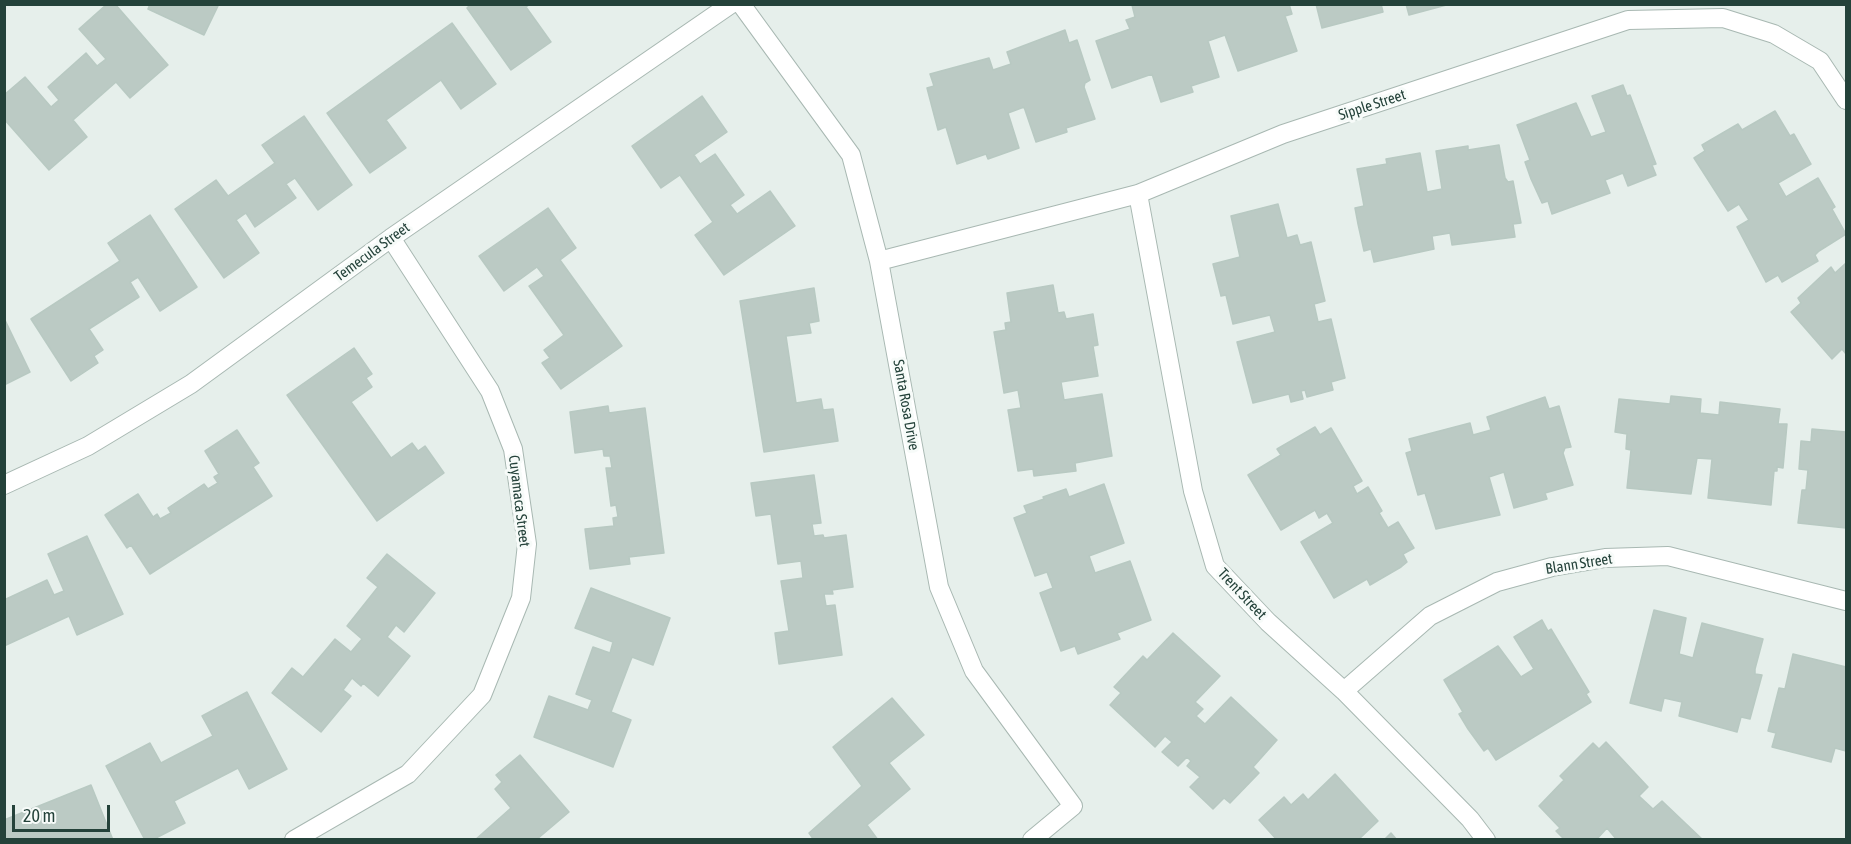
<!DOCTYPE html>
<html>
<head>
<meta charset="utf-8">
<style>
	body { margin:0 }
	#map { position:relative; width:1851px; height:844px; overflow:hidden; background:#e6efeb; font-family:"Asap Condensed",sans-serif }
	canvas { display:block }
	.frame { position:absolute; inset:0; border:6px solid #24423a; pointer-events:none }
	.scale { position:absolute; left:12px; top:805px; width:98px; height:27px; box-sizing:border-box; border:3px solid #24423a; border-top:0; padding-left:8px; font-size:18px; line-height:21px; white-space:nowrap; color:#24423a; -webkit-text-stroke:4px #f7fbf9; paint-order:stroke }
</style>
</head>
<body>
<div id="map">
<canvas width="1851" height="844"></canvas>
<div class="frame"></div>
<div class="scale">20 m</div>
</div>
<script>
const g = document.querySelector('canvas').getContext('2d');
g.lineJoin = 'round';
function paint(path, color) { g.fillStyle = color; g.fill(path, 'evenodd'); }
function strokePath(path, color, width, dash) { g.strokeStyle = color; g.lineWidth = width; g.lineCap = dash ? 'butt' : 'round'; g.setLineDash(dash || []); g.stroke(path); }
function drawText(font, color, halo, rows, align = 'center') {
  g.font = font + ' "Asap Condensed",sans-serif'; g.lineWidth = 6; g.setLineDash([]); g.textBaseline = 'middle'; g.strokeStyle = halo; g.fillStyle = color; for (const [text, x, y, turn = 0] of rows) {
    g.save(); g.translate(x, y); g.rotate((+turn || 0) * Math.PI / 180); g.textAlign = isNaN(turn) ? turn : align; if (halo) g.strokeText(text, 0, 0); g.fillText(text, 0, 0); g.restore();
  }
}
const building = new Path2D(`
	M107 4H115L168 65 130 98 116 82 73 120 87 137 49 170 4 119V95L25 77 51 107 59 100 48 87 86 53 97 66 106 59 79 29Z
	M150 4H215L218 6 204 35 148 9Z
	M471 4H530L526 7 551 42 511 70 467 8Z
	M1289 4 1292 14 1285 16 1297 51 1238 71 1225 35 1208 41 1219 77 1191 86 1193 92 1161 102 1152 74 1112 88 1096 41 1130 29 1126 20 1135 17 1132 5 1134 4Z
	M1316 4H1381L1383 12 1322 28Z
	M1406 4H1450L1409 15Z
	M452 23 496 84 461 109 441 80 386 120 406 148 370 173 327 113Z
	M1065 30 1069 43 1077 40 1090 80 1085 83 1084 87 1095 119 1066 128 1067 132 1036 142 1024 107 1008 113 1019 148 988 159 986 154 957 164 946 127 938 130 927 88 934 86 930 74 989 58 993 70 1011 64 1007 52Z
	M1623 85 1627 96 1630 95 1656 164 1652 165 1656 175 1628 186 1623 173 1605 180 1610 193 1552 214 1548 201 1542 203 1531 179 1525 162 1530 160 1517 125 1576 103 1591 137 1606 132 1592 96Z
	M702 96 727 132 694 155 700 164 715 154 744 195 730 205 737 214 770 191 795 226 724 275 695 235 713 222 680 175 661 188 632 146Z
	M1775 111 1790 136 1794 134 1811 164 1778 183 1786 197 1818 178 1835 207 1832 209 1846 234 1819 251 1815 255 1818 261 1782 282 1778 275 1766 282 1737 227 1749 220 1739 204 1728 211 1694 158 1705 151 1702 145 1738 124 1742 130Z
	M304 116 352 185 318 210 295 178 286 184 296 198 255 227 246 213 236 220 259 253 224 278 175 209 216 180 228 196 275 163 262 145Z
	M1499 145 1505 178 1508 182 1513 181 1521 223 1513 224 1515 237 1452 245 1450 233 1432 236 1434 249 1374 262 1371 249 1364 251 1358 224 1355 208 1364 206 1357 169 1387 164 1386 159 1420 153 1427 192 1442 189 1436 151 1468 146V150Z
	M1278 204 1287 238 1297 235 1300 245 1311 242 1325 301 1314 304 1318 322 1331 319 1345 378 1331 382 1333 390 1307 397 1305 390 1301 391 1303 399 1291 402 1289 394 1253 403 1237 342 1275 332 1270 315 1233 324 1226 295 1221 296 1213 264 1240 257 1231 216Z
	M548 208 576 248 560 260 622 346 561 389 542 363 550 358 544 350 564 335 529 286 544 276 537 267 504 291 479 256Z
	M150 215 197 287 160 311 138 277 130 282 139 297 89 329 103 350 94 356 98 363 71 381 31 319 120 261 108 243Z
	M1846 263V354L1842 349 1832 359 1791 312 1801 303 1798 298 1831 267 1835 273Z
	M1053 285 1058 313 1064 312 1066 319 1093 314 1098 345 1093 346 1098 376 1061 382 1064 400 1102 394 1112 456 1075 463 1076 471 1034 476 1033 469 1018 471 1008 410 1021 408 1018 390 1004 393 994 332 1006 330 1005 323 1011 322 1007 293Z
	M814 288 819 321 809 323 811 333 786 336 796 403 821 399 823 410 833 409 838 441 764 452 740 301Z
	M4 318 30 372 4 385Z
	M354 348 372 374 366 378 372 387 351 402 391 458 412 443 418 451 425 446 444 473 377 521 287 395Z
	M1671 396 1701 399 1700 413 1719 415 1720 402 1780 409 1778 424H1787L1783 468 1777 467V471H1774L1771 505 1708 498 1712 459 1697 458 1691 494 1627 488 1631 450 1626 449 1627 434 1615 432 1619 399 1670 404Z
	M1545 397 1549 409 1559 406 1571 447 1565 448 1563 453 1573 485 1545 493 1547 499 1514 508 1504 472 1489 477 1500 515 1436 529 1425 493 1418 495 1406 453 1412 451 1409 439 1470 423 1473 435 1491 430 1487 417Z
	M608 406 609 413 645 408 664 553 629 557 630 564 590 569 585 529 614 526 613 518 618 517 616 505 611 506 606 468H612L610 456H604L603 449 575 453 570 412Z
	M1315 427 1320 435 1331 428 1362 481 1353 486 1357 494 1368 487 1382 511 1379 513 1388 528 1398 522 1414 548 1403 554 1407 562 1401 567 1370 585 1367 579 1334 598 1301 542 1333 523 1327 513 1319 518 1315 510 1281 530 1248 475 1281 455 1277 449Z
	M1812 429 1846 432V528L1798 523 1802 490H1806L1808 470 1799 469 1801 441 1811 442Z
	M237 430 259 463 253 467 272 496 150 574 131 545 127 548 105 515 138 494 153 517 157 514 160 519 171 513 168 508 204 484 208 489 218 483 214 477 219 474 205 451Z
	M814 475 821 523 812 524 814 536 823 535 824 538 846 535 853 587 832 590 833 594H824L826 606 835 605 842 655 779 664 775 633 789 631 781 581 803 578 801 561 778 564 771 514 756 516 751 483Z
	M1104 484 1124 543 1089 556 1095 573 1130 561 1151 620 1117 633 1120 639 1078 654 1075 646 1061 651 1040 593 1053 588 1047 572 1035 576 1014 518 1027 513 1024 506 1044 499 1043 497 1066 489 1069 497Z
	M87 536 123 614 77 635 69 616 4 646V600L47 580 54 595 64 591 48 554Z
	M387 554 435 593 404 632 396 625 387 637 410 656 378 696 363 683 361 686 352 678 343 690 351 696 321 732 272 693 292 668 303 677 335 639 351 652 362 639 347 626 378 587 367 578Z
	M591 588 670 618 653 665 632 657 611 712 631 720 613 767 534 737 549 696 588 710 592 700 576 694 593 647 610 653 613 642 575 628Z
	M1654 610 1686 618 1679 654 1693 658 1702 623 1763 639 1755 669V674L1762 675 1750 719 1741 717 1737 732 1679 716 1682 702 1664 698 1661 711 1630 703Z
	M1542 620 1548 631 1551 629 1589 692 1586 694 1591 702 1496 760 1488 748 1484 751 1468 729 1459 714 1463 712 1444 680 1498 646 1521 677 1534 669 1514 637Z
	M1173 633 1220 676 1195 702 1203 709 1196 716 1205 724 1231 697 1277 740 1253 767 1259 773 1230 803 1224 798 1213 809 1190 787 1200 777 1187 766 1191 761 1187 757 1178 766 1162 752 1172 742 1165 736 1155 747 1110 705 1121 693 1114 687 1143 656 1147 660Z
	M1793 654 1846 667V751L1835 748 1831 762 1772 747 1776 733 1768 731 1779 688 1785 689Z
	M247 692 287 769 249 789 238 768 174 801 185 823 152 840H145L106 766 150 743 161 763 213 736 202 716Z
	M892 698 924 735 889 763 910 789 867 825 878 840H814L809 833 862 786 833 747Z
	M1606 742 1648 787 1639 796 1653 809 1662 801 1703 840H1617L1607 828 1596 840H1565L1556 831 1560 828 1539 806 1564 780 1560 776 1593 743 1599 749Z
	M520 755 569 812 536 840H475L511 808 495 789 502 782 496 775Z
	M1335 774 1378 821 1358 840H1277L1259 820 1284 797 1291 805 1303 794 1308 800Z
	M91 785 113 840H4V820Z
	M1391 833 1397 840H1384Z`);
paint(building, '#bbcac4');
strokePath(building, '#b8c9c2', 1.5);
const minor = new Path2D(`
	M741 4 851 155 879 261 939 587 974 671 1073 806 1032 840
	M1138 194 1193 491 1215 566 1268 622 1344 691 1470 819 1486 840
	M879 261 1138 194 1283 134 1628 20 1723 18 1774 34 1820 61 1846 100
	M4 485 88 446 191 384 391 238 731 4
	M1344 691 1430 616 1497 582 1552 567 1605 558 1668 556 1846 601
	M294 840 408 774 482 695 521 598 527 544 513 449 490 391 391 238`);
strokePath(minor, '#a8b8b2', 20);
strokePath(minor, '#fff', 18);
drawText('15px', '#24423a', '#f7fbf9', [
	["Sipple Street",1372,105,-18],
	["Temecula Street",372,252,-36],
	["Santa Rosa Drive",906,405,80],
	["Cuyamaca Street",519,501,83],
	["Blann Street",1579,564,-9],
	["Trent Street",1242,594,47]
]);
</script>
</body>
</html>
